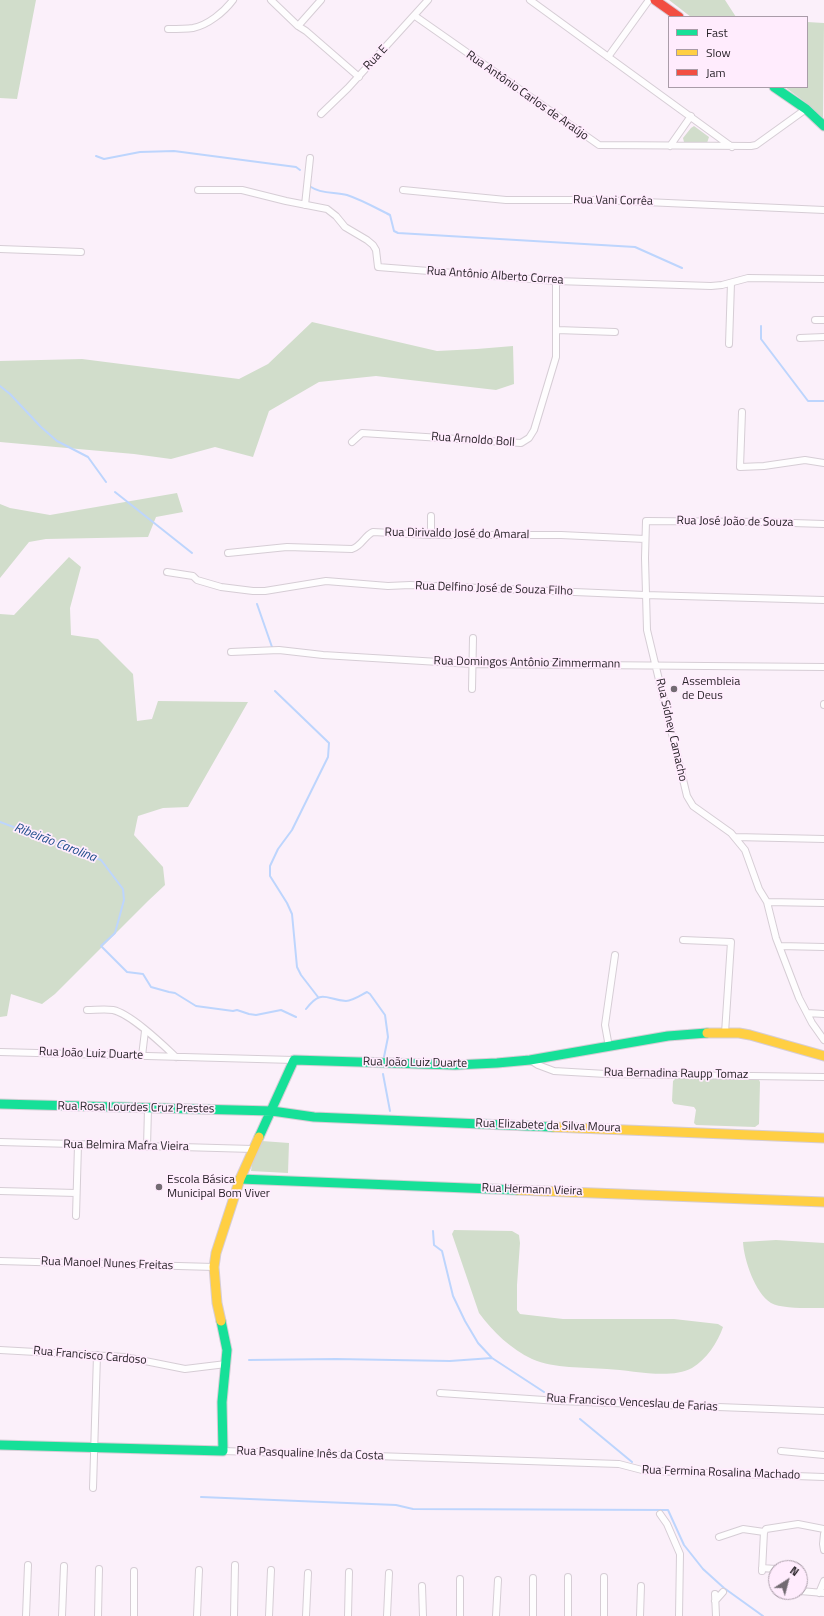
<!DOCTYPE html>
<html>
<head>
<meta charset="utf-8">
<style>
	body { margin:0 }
	#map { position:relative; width:824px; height:1616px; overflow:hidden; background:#fbf0fa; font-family:"Titillium Web",sans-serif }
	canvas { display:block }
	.legend { position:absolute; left:668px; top:16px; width:140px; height:72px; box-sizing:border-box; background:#ffecfd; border:1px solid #a99ca8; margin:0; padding:5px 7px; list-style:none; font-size:12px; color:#292329 }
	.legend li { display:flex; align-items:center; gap:8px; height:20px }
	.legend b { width:20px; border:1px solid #a99ca8 }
	.north { position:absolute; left:768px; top:1560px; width:40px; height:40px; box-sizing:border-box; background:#ffecfd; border:1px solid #a99ca8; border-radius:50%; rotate:36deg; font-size:11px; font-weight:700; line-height:16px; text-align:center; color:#292329 }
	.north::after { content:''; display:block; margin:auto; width:14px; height:18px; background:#726b72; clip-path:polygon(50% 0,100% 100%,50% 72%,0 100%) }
</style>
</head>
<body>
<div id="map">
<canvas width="824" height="1616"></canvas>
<ul class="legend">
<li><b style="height:5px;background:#16e098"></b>Fast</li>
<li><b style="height:5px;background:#ffcf43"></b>Slow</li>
<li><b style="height:5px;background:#f24e42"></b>Jam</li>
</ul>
<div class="north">N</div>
</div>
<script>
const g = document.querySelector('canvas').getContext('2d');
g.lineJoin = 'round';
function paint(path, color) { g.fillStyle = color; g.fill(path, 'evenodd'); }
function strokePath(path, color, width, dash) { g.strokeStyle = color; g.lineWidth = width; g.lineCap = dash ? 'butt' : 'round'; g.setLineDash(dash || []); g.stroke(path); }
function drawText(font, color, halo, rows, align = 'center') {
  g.font = font + ' "Titillium Web",sans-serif'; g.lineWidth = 3.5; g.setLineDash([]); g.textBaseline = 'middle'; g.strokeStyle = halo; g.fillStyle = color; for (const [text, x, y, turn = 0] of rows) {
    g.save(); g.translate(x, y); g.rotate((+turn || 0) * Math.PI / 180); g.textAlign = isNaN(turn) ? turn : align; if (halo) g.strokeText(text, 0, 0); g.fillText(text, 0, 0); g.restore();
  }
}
paint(new Path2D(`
	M0 0H36L17 99 0 98Z
	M669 0H725L736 17H739H691Z
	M807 22 824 23 823 120 809 105 785 87H807Z
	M694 126 709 137 707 143 684 142 683 138 691 128Z
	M312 322 437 351 477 349 513 346 514 384 496 390 376 376 319 382 269 411 253 457 215 447 171 459 134 454 0 442V361L82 359 239 379 268 364Z
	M177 493 183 512 156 517 148 537 46 539 29 542 0 578V504L10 508 50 515Z
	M69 557 81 567 70 608 71 635 98 639 133 674 137 721 152 719 158 701 248 702 188 807 163 808 138 816 134 835 163 867 165 885 148 901 55 994 42 1004 11 994 7 1016 0 1017V614L14 615Z
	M677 1077 758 1078 760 1082 759 1124 755 1127 696 1125 694 1123 696 1110 694 1107 674 1104 672 1101 673 1081Z
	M262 1141 289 1143 288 1173 251 1171 252 1164Z
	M454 1230 512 1231 519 1235 520 1243 517 1285V1310L520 1314 563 1319H674L718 1324 723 1327C718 1342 706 1360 692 1368 670 1380 632 1370 607 1369 583 1367 555 1369 532 1359 511 1349 493 1332 479 1313L452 1234Z
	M776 1240 824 1243V1308C811 1308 781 1309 771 1303 755 1293 744 1260 743 1242Z`), '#d1ddcb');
strokePath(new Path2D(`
	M96 156 104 159 140 152 174 151 296 167 300 170
	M311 187C321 194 335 192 347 195 362 200 376 208 390 215L394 231 398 233 635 247 682 268
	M761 326V339L808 401H824
	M0 386 10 394 41 427 57 441 88 457 106 482
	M115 492 192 553
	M257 604 272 647
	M275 691 329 743 328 757 292 830 278 849 270 866V876L287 903 292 914 297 967 301 975 318 997
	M0 822 101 860 123 889 124 900 115 933 101 946 127 972 143 974 151 987 169 992 175 993 196 1006 233 1011 237 1010 249 1014 256 1015 281 1010 296 1017
	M306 1009C322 988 326 1000 346 1001 353 1001 361 995 367 992L370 994 385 1015 388 1037 384 1057
	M383 1074 390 1111
	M433 1231 434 1245 442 1251 453 1296 465 1321 478 1343 492 1358 544 1392
	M249 1360 336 1359 450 1361 492 1358
	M580 1419 632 1462
	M201 1497 396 1505 413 1509 668 1510 684 1545 703 1569 724 1588 763 1616`), '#bdd5fd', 2);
const street = new Path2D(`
	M271 0 298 26 306 31 359 77
	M530 0 732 147
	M415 16 599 145 751 146 756 145 806 109
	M298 26 321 0
	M168 29C176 29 185 29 193 28 208 25 224 12 233 0
	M608 57 649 0
	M321 114 348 88 428 0
	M670 146 691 116
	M198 190H242L286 201 327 209 336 216 345 227 367 240 373 245 376 250 378 267 556 281 711 286 722 285 748 278 824 279
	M403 190 506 200H601L824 210
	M305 205 310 158
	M0 249 81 252
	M815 320H824
	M557 330 615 332
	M800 338 824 337
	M729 344 731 283
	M742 412 740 467 764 466 805 460 824 463
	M352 442 362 433 521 443 529 438 534 430 556 357V281
	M824 524 762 522 646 521 645 558 647 630 687 796 693 806 731 833 745 850 759 889 767 902 776 938 799 998 812 1023 824 1040
	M431 535V516
	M228 553 287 547 352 549C362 546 364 536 373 532L431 535H561L645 539
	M167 572 193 576 197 580 221 587 253 591H265L326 581 388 586 410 585 645 595 824 600
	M231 652 279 650 323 655 472 664 824 667
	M472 689 473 638
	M824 705V704
	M735 837 824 839
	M767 902 824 903
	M683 940 731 942 725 1033
	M780 946 824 947
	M87 1010C95 1010 105 1009 113 1010 131 1014 162 1044 176 1057
	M807 1013 824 1014
	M609 1047 605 1025 615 955
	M0 1052 294 1060
	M142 1056 145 1031
	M530 1060 538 1065 554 1071 606 1074 824 1077
	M0 1142 253 1149
	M147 1147 148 1108
	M0 1191 76 1193
	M76 1216 78 1145
	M0 1261 214 1267
	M0 1350 125 1357 185 1369 226 1364
	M440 1393 559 1401 824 1411
	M223 1451 619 1464 642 1470 654 1471 824 1477
	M781 1451 824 1455
	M93 1488 97 1355
	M660 1514 667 1524 680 1554 679 1616
	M824 1534 823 1544 824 1550
	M719 1537 743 1529 764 1532
	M762 1568 776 1569
	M762 1571 764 1532 766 1529 798 1524 824 1529
	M568 1577V1616
	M533 1578V1616
	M422 1586 423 1616
	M800 1591 824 1593
	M819 1593 824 1581
	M715 1594 716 1616
	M715 1601 723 1592
	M26 1616 28 1565
	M62 1616 64 1566
	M98 1616 99 1569
	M134 1616V1571
	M197 1616 199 1570
	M234 1616 235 1565
	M269 1616 271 1570
	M306 1616 308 1573
	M348 1616 349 1572
	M387 1616 389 1573
	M460 1616V1579
	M496 1616 498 1580
	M604 1616V1577
	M640 1616 641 1586`);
const fast = new Path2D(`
	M774 87 806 109 824 126
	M0 1104 272 1111 314 1117 553 1127
	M259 1137 294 1060 455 1065 497 1063 530 1060 668 1036 707 1033
	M240 1179 517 1190
	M0 1445 223 1451 222 1402 227 1350 221 1321`);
const slow = new Path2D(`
	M707 1033H739L750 1035 824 1056
	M553 1127 824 1138
	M517 1190 824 1202
	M221 1321 217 1303 214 1267 216 1253 240 1179 259 1137`);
const jam = new Path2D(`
	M655 0 679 17`);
strokePath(street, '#d6cdd5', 8);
strokePath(fast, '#d6cdd5', 11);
strokePath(slow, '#d6cdd5', 11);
strokePath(jam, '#d6cdd5', 11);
strokePath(street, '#fefdfe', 6);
strokePath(fast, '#16e098', 9);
strokePath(slow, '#ffcf43', 9);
strokePath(jam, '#f24e42', 9);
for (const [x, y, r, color] of [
	[674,689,4,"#726b72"],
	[159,1187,4,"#726b72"]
]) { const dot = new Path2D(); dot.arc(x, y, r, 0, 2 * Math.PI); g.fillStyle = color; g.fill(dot); strokePath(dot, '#ffecfd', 1.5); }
drawText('12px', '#292329', '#ffecfd', [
	["Rua E",376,58,-47],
	["Rua Antônio Carlos de Araújo",527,96,35],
	["Rua Vani Corrêa",613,201,1],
	["Rua Antônio Alberto Correa",495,276,4],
	["Rua Arnoldo Boll",473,440,4],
	["Rua José João de Souza",735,522,1],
	["Rua Dirivaldo José do Amaral",457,534,1],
	["Rua Delfino José de Souza Filho",494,589,2],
	["Rua Domingos Antônio Zimmermann",527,663,1],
	["Rua Sidney Camacho",671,730,77],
	["Rua João Luiz Duarte",91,1054,2],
	["Rua João Luiz Duarte",415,1063,1],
	["Rua Bernadina Raupp Tomaz",676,1074,1],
	["Rua Rosa Lourdes Cruz Prestes",136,1108,1],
	["Rua Elizabete da Silva Moura",548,1126,2],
	["Rua Belmira Mafra Vieira",126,1146,1],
	["Rua Hermann Vieira",532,1190,2],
	["Rua Manoel Nunes Freitas",107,1264,2],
	["Rua Francisco Cardoso",90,1356,5],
	["Rua Francisco Venceslau de Farias",632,1403,3],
	["Rua Pasqualine Inês da Costa",310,1454,2],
	["Rua Fermina Rosalina Machado",721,1473,2]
]);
drawText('12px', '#292329', '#ffecfd', [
	["Assembleia",682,682],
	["de Deus",682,696],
	["Escola Básica",167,1180],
	["Municipal Bom Viver",167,1194]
], 'left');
drawText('italic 13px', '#1c4b8a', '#ffecfd', [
	["Ribeirão Carolina",55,843,21]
]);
</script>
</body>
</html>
